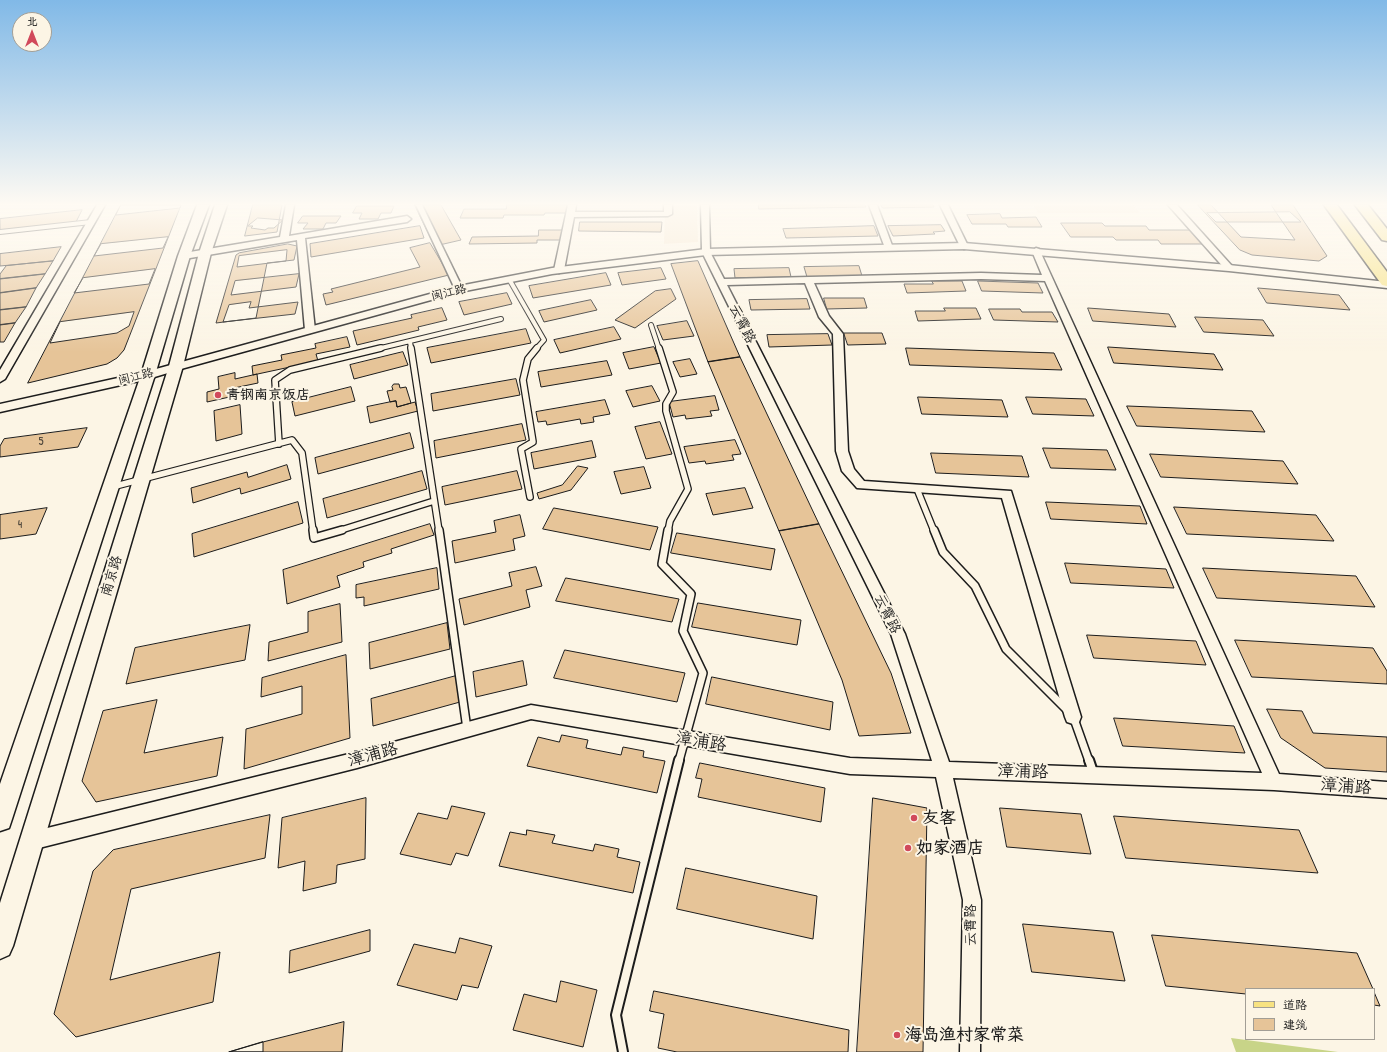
<!DOCTYPE html>
<html>
<head>
<meta charset="utf-8">
<style>
	body { margin:0 }
	#map { position:relative; width:1387px; height:1052px; overflow:hidden; background:#fcf5e5; font-family:"Patrick Hand","LXGW WenKai TC",sans-serif }
	canvas { display:block }
	.legend { position:absolute; left:1245px; top:988px; width:130px; height:52px; box-sizing:border-box; background:#fcf5e5; border:1px solid #a29e95; margin:0; padding:5px 7px; list-style:none; font-size:12px; color:#1c1c1c }
	.legend li { display:flex; align-items:center; gap:8px; height:20px }
	.legend b { width:20px; border:1px solid #a29e95 }
	.north { position:absolute; left:12px; top:12px; width:40px; height:40px; box-sizing:border-box; background:#fcf5e5; border:1px solid #a29e95; border-radius:50%; rotate:0deg; font-size:11px; font-weight:700; line-height:16px; text-align:center; color:#1c1c1c }
	.north::after { content:''; display:block; margin:auto; width:14px; height:18px; background:#d1495b; clip-path:polygon(50% 0,100% 100%,50% 72%,0 100%) }
</style>
</head>
<body>
<div id="map">
<canvas width="1387" height="1052"></canvas>
<ul class="legend">
<li><b style="height:5px;background:#f7e281"></b>道路</li>
<li><b style="height:11px;background:#e6c498"></b>建筑</li>
</ul>
<div class="north">北</div>
</div>
<script>
const g = document.querySelector('canvas').getContext('2d');
g.lineJoin = 'round';
function paint(path, color) { g.fillStyle = color; g.fill(path, 'evenodd'); }
function strokePath(path, color, width, dash) { g.strokeStyle = color; g.lineWidth = width; g.lineCap = dash ? 'butt' : 'round'; g.setLineDash(dash || []); g.stroke(path); }
function drawText(font, color, halo, rows, align = 'center') {
  g.font = font + ' "Patrick Hand","LXGW WenKai TC",sans-serif'; g.lineWidth = 4; g.setLineDash([]); g.textBaseline = 'middle'; g.strokeStyle = halo; g.fillStyle = color; for (const [text, x, y, turn = 0] of rows) {
    g.save(); g.translate(x, y); g.rotate((+turn || 0) * Math.PI / 180); g.textAlign = isNaN(turn) ? turn : align; if (halo) g.strokeText(text, 0, 0); g.fillText(text, 0, 0); g.restore();
  }
}
paint(new Path2D(`
	M665 205H697L698 242 664 244Z
	M1033 205H1133L1140 213H1038Z`), '#f5e6ce');
paint(new Path2D(`
	M1231 1038 1338 1052H1236Z`), '#c8d488');
const building = new Path2D(`
	M121 205H181L124 350 117 358 107 364 28 383Z
	M121 205H181L180 208 116 215Z
	M253 205H282L277 232 245 236Z
	M415 205H441L461 240 435 246Z
	M507 205H568L566 213H545L544 215H504L503 218H460L464 209H506Z
	M759 205H865L866 207 759 209Z
	M881 205H933L934 207 883 208Z
	M1198 205H1211L1241 237 1295 240 1271 205H1293L1327 256 1319 261 1252 255 1240 250Z
	M357 206H394L391 213H381L378 219H359L362 213H353Z
	M82 210 76 222 0 231V219Z
	M1290 212 1301 222H1216L1207 213Z
	M1000 214 1002 218 1036 217 1042 227H1008L1006 224H972L967 215Z
	M303 216H341L336 223H326L323 229H303L308 223H298Z
	M258 218 283 220 274 228H268L265 230 251 228 253 226H248Z
	M580 222H662L661 232 579 231Z
	M1061 223H1102L1105 226H1146L1149 230H1191L1204 244H1161L1158 240H1116L1113 237H1071Z
	M941 225 945 231 933 232 935 234 893 236 888 226Z
	M420 226 424 238 311 257 310 244Z
	M874 226 878 236 786 238 783 229Z
	M539 230H563L561 240H537V243L469 244 472 237 538 236Z
	M168 237 163 248 94 256 101 244Z
	M430 243 449 275 326 305 323 294 333 292 331 289 420 267 410 248Z
	M288 244 297 246 294 260 267 263 256 318 216 323 236 255 239 253Z
	M61 247 53 261 0 266V254Z
	M287 250 286 261 237 267 239 256Z
	M53 261 45 274 0 279V274L6 266Z
	M698 261 740 357 708 362 671 264Z
	M859 266 862 276 807 277 804 267Z
	M661 268 666 279 622 285 618 273Z
	M789 268 791 277 735 278 734 269Z
	M155 269 149 284 74 293 83 278Z
	M606 273 611 285 533 298 529 286Z
	M45 274 36 288 0 293V279Z
	M299 274 296 287 231 295 235 281Z
	M932 281H962L966 291 907 293 904 284H933Z
	M978 281 1038 283 1043 293 982 291Z
	M36 288 26 307 0 310V293Z
	M1258 288 1339 295 1350 310 1267 303Z
	M671 289 676 299 635 328 615 320 655 291Z
	M507 293 512 304 464 315 459 302Z
	M824 298H864L867 308 827 309Z
	M807 299 810 309 751 310 749 300Z
	M591 300 597 310 544 322 539 311Z
	M251 302 249 308 298 302 295 314 223 322 229 305Z
	M26 307 15 323 0 325V310Z
	M442 308 447 320 418 327 419 330 357 345 353 331 412 318 411 315Z
	M944 308H976L981 319 918 321 915 311H945Z
	M1088 308 1169 314 1176 327 1093 321Z
	M989 309H1020L1022 312H1052L1058 322 994 320Z
	M134 312 129 326 117 333 50 343 60 322Z
	M1195 317 1263 320 1274 336 1204 332Z
	M687 321 694 336 663 340 657 326Z
	M15 323 4 342H0V325Z
	M614 327 621 339 560 353 554 340Z
	M526 329 531 343 431 363 427 348Z
	M844 333H882L886 344 848 345Z
	M828 334 832 345 769 347 767 335Z
	M347 337 350 347 316 354 318 361 253 375 252 366 282 360 281 355 316 348 315 344Z
	M654 347 661 363 629 369 623 353Z
	M1108 347 1214 354 1223 370 1114 363Z
	M906 348 1054 353 1062 370 910 365Z
	M403 352 408 365 354 379 350 365Z
	M740 357 819 524 779 531 708 362Z
	M690 359 697 374 680 377 673 362Z
	M607 361 612 375 541 387 538 372Z
	M235 373V379L257 374 258 383 234 388V396L207 402V392L219 389 218 377Z
	M516 379 520 395 433 411 431 394Z
	M394 384H399L400 388 406 387 411 403 397 407 396 401 390 402 387 391 393 390 392 387Z
	M652 386 660 401 633 407 626 391Z
	M351 387 355 401 295 416 292 402Z
	M715 396 719 410 710 411 712 416 686 419 685 415 673 417 669 402Z
	M918 397 1002 400 1008 417 922 414Z
	M1026 397 1086 399 1094 416 1033 414Z
	M605 400 610 414 593 417 594 422 581 424 580 419 547 425 546 421 538 422 536 412Z
	M396 401 397 407 415 402 418 411 370 423 367 407Z
	M240 405 242 434 216 441 214 411Z
	M1127 406 1252 411 1265 432 1137 426Z
	M660 422 672 454 646 459 635 427Z
	M522 424 526 440 436 458 434 441Z
	M87 428 78 447 0 457V446L4 439Z
	M410 433 414 448 318 474 315 458Z
	M735 440 741 454 732 455 734 460 706 464 705 461 689 463 684 447Z
	M592 441 596 457 534 469 531 453Z
	M1043 448 1107 450 1116 470 1051 468Z
	M931 453 1022 456 1029 477 936 473Z
	M1150 454 1283 461 1298 484 1161 477Z
	M287 465 291 479 241 494 240 488 193 503 191 488 247 472 248 477Z
	M578 466 588 468 571 490 539 499 537 493 562 485Z
	M644 467 651 488 621 494 614 472Z
	M422 471 427 489 327 518 323 499Z
	M517 471 522 489 445 505 442 487Z
	M745 488 753 508 713 515 706 494Z
	M298 502 303 523 194 557 192 534Z
	M1046 502 1140 506 1147 524 1051 519Z
	M1174 507 1316 515 1334 541 1187 534Z
	M47 508 36 534 0 539V515Z
	M554 508 658 527 650 550 543 529Z
	M520 515 525 536 513 539 515 550 455 563 452 541 496 532 494 521Z
	M430 524 434 535 391 549 392 553 363 562 364 567 337 576 340 587 287 604 283 570Z
	M819 524 891 673 911 733 859 736 842 680 779 531Z
	M677 533 775 549 771 570 671 553Z
	M1065 563 1166 569 1174 588 1071 583Z
	M536 567 542 586 526 590 530 607 464 625 459 599 512 586 509 573Z
	M437 568 439 589 364 606V597L356 598V585Z
	M1203 568 1356 576 1375 607 1217 598Z
	M566 578 679 599 672 622 556 601Z
	M698 603 801 620 797 645 692 627Z
	M340 604 342 642 268 661 269 642 308 632V612Z
	M447 623 450 649 370 669 369 643Z
	M250 625 245 660 126 684 135 648Z
	M1087 635 1196 641 1206 665 1094 658Z
	M1235 640 1373 648 1387 671V684L1252 677Z
	M565 650 685 673 677 702 554 678Z
	M346 655 350 738 244 769 246 729 302 714V686L261 697 262 678Z
	M523 661 527 685 476 697 473 672Z
	M456 676 460 702 373 726 371 699Z
	M712 677 833 702 830 730 706 704Z
	M157 700 144 753 223 737 217 776 96 802 82 781 103 711Z
	M1267 709 1302 711 1313 733 1387 737V772L1325 768 1281 738Z
	M1114 718 1234 726 1245 753 1123 746Z
	M562 735 588 740 586 748 621 755 623 747 644 751 643 757 665 761 657 793 527 766 538 737 559 742Z
	M700 763 825 788 821 822 698 797 702 779 696 778Z
	M366 798 365 859 337 865 336 883 303 891 305 861 278 868 282 818Z
	M873 798 927 808 923 1052H857Z
	M452 806 485 813 468 856 456 853 451 865 400 854 418 813 447 819Z
	M1000 808 1081 814 1091 854 1007 847Z
	M270 815 265 858 131 889 110 980 220 952 213 1002 76 1037 54 1014 93 871 113 850Z
	M1114 816 1299 830 1318 873 1126 858Z
	M527 830 555 835 552 843 593 851 595 844 619 849 617 857 640 862 633 893 499 866 510 832 526 835Z
	M686 868 817 896 813 939 677 909Z
	M1023 924 1113 932 1125 981 1032 972Z
	M370 930V951L289 973 290 951Z
	M1152 935 1357 953 1373 989H1246V994L1166 986Z
	M460 938 492 946 478 988 462 985 457 1000 397 985 414 944 455 953Z
	M561 981 597 990 583 1047 513 1030 524 994 556 1002Z
	M654 991 849 1030 848 1052H677L658 1048 664 1014 650 1011Z
	M1374 992 1380 1006 1374 1005Z
	M344 1022 342 1052H229L263 1042Z
	M263 1042V1052H229Z`);
paint(building, '#e6c498');
strokePath(building, '#1c1c1c', 1);
const serviceFar3 = new Path2D(`
	M0 232 91 222
	M509 279 544 340 536 349
	M651 325 659 349
	M410 341 411 349
	M377 349 501 319`);
const serviceFar2 = new Path2D(`
	M411 348 439 531
	M659 348 673 392 666 404V411L688 489 670 521 668 531
	M279 444 275 380 290 370 381 348
	M112 487 292 440 302 453 313 531
	M917 489 934 531
	M530 497 521 449 533 442 523 380 528 359 537 348
	M338 531 434 501`);
const serviceFar1 = new Path2D(`
	M313 530 314 538 342 530
	M439 530 467 729
	M668 530 662 564 691 594 683 631 703 673 679 761
	M934 530 943 552 975 586 1006 649 1066 709
	M1073 716 1089 761`);
const service = new Path2D(`
	M1089 760 1094 775
	M623 1052 616 1015 679 760`);
const pedestrian = new Path2D(`
	M416 205H422L463 289 462 291H456L455 289Z`);
const minor = new Path2D(`
	M97 205H105L5 379 0 382V370Z
	M286 205H294L289 236 407 216 411 219 407 222 305 238 315 330 310 333 305 330 297 240 184 259 180 256 184 253 280 237Z
	M568 205H576L575 212H664V205H672V214L668 216 574 217 564 270 559 273 554 270Z
	M701 205H709L710 252 724 279 981 273 1042 275 1032 251 1036 248 1039 249 1279 774 1387 782V798L1274 790 953 778 981 900 980 1052H960L963 900 936 777 850 774 531 719 357 768 31 850 25 847 22 841 25 835 31 832 357 752 531 705 850 758 932 761 891 634 702 252ZM981 279 1045 281 1262 773 949 762 905 634 727 285 805 283 819 317 833 334 836 451 842 471 857 488 1002 498 1065 717 1067 722 1073 724 1079 722 1081 717 1011 491 864 481 854 469 848 451 843 334 829 316 814 283Z
	M869 205H877L893 248 892 250H886L885 248Z
	M940 205H948L968 246 967 248 964 249 960 246Z
	M1168 205H1177L1232 266 1234 268 1232 270H1226Z`);
const tertiary = new Path2D(`
	M964 243 1229 265 1387 282V288L1229 271 964 249 706 255 552 274 460 292 181 369 148 379 0 412V404L145 372 459 286 552 268 706 249Z`);
const secondary = new Path2D(`
	M197 205H209L190 256 155 375 12 819 9 828 0 831V784L141 375 178 256Z
	M215 205H227L211 253 183 366 13 946 9 955 0 959V903L169 366 199 253Z`);
const primary = new Path2D(`
	M1324 205H1337L1387 272V286L1382 285Z
	M1355 205H1368L1387 229V241L1382 240Z`);
strokePath(serviceFar3, '#1c1c1c', 6);
strokePath(serviceFar2, '#1c1c1c', 8);
strokePath(serviceFar1, '#1c1c1c', 10);
strokePath(service, '#1c1c1c', 12);
strokePath(pedestrian, '#1c1c1c', 3);
strokePath(minor, '#1c1c1c', 3);
strokePath(tertiary, '#1c1c1c', 3);
strokePath(secondary, '#1c1c1c', 3);
strokePath(primary, '#1c1c1c', 3);
strokePath(serviceFar3, '#fcf5e5', 4);
strokePath(serviceFar2, '#fcf5e5', 5.5);
strokePath(serviceFar1, '#fcf5e5', 7);
strokePath(service, '#fcf5e5', 8);
paint(pedestrian, '#fcf5e5');
paint(minor, '#fcf5e5');
paint(tertiary, '#fcf5e5');
paint(secondary, '#fcf5e5');
paint(primary, '#f7e281');
const sky = g.createLinearGradient(0, 0, 0, 352);
sky.addColorStop(0, '#81b9e7');
sky.addColorStop(0.58, '#fefaf3');
sky.addColorStop(1, '#fefaf300');
g.fillStyle = sky;
g.fillRect(0, 0, 1387, 352);
for (const [x, y, r, color] of [
	[218,395,4,"#d1495b"],
	[914,818,4,"#d1495b"],
	[908,848,4,"#d1495b"],
	[897,1035,4,"#d1495b"]
]) { const dot = new Path2D(); dot.arc(x, y, r, 0, 2 * Math.PI); g.fillStyle = color; g.fill(dot); strokePath(dot, '#fcf5e5', 1.5); }
drawText('12px', '#1c1c1c', '#fcf5e5', [
	["闽江路",449,293,-14],
	["闽江路",136,377,-14]
]);
drawText('12px', '#4e463b', null, [
	["5",41,442],
	["4",20,525]
]);
drawText('14px', '#1c1c1c', '#fcf5e5', [
	["云霄路",742,324,63],
	["南京路",112,576,-73],
	["云霄路",887,614,64],
	["云霄路",971,925,-90]
]);
drawText('bold 14px', '#1c1c1c', '#fcf5e5', [
	["青钢南京饭店",226,395]
], 'left');
drawText('17px', '#1c1c1c', '#fcf5e5', [
	["漳浦路",701,742,9],
	["漳浦路",373,755,-15],
	["漳浦路",1023,772,2],
	["漳浦路",1346,787,4]
]);
drawText('bold 17px', '#1c1c1c', '#fcf5e5', [
	["友客",922,818],
	["如家酒店",916,848],
	["海岛渔村家常菜",905,1035]
], 'left');
</script>
</body>
</html>
